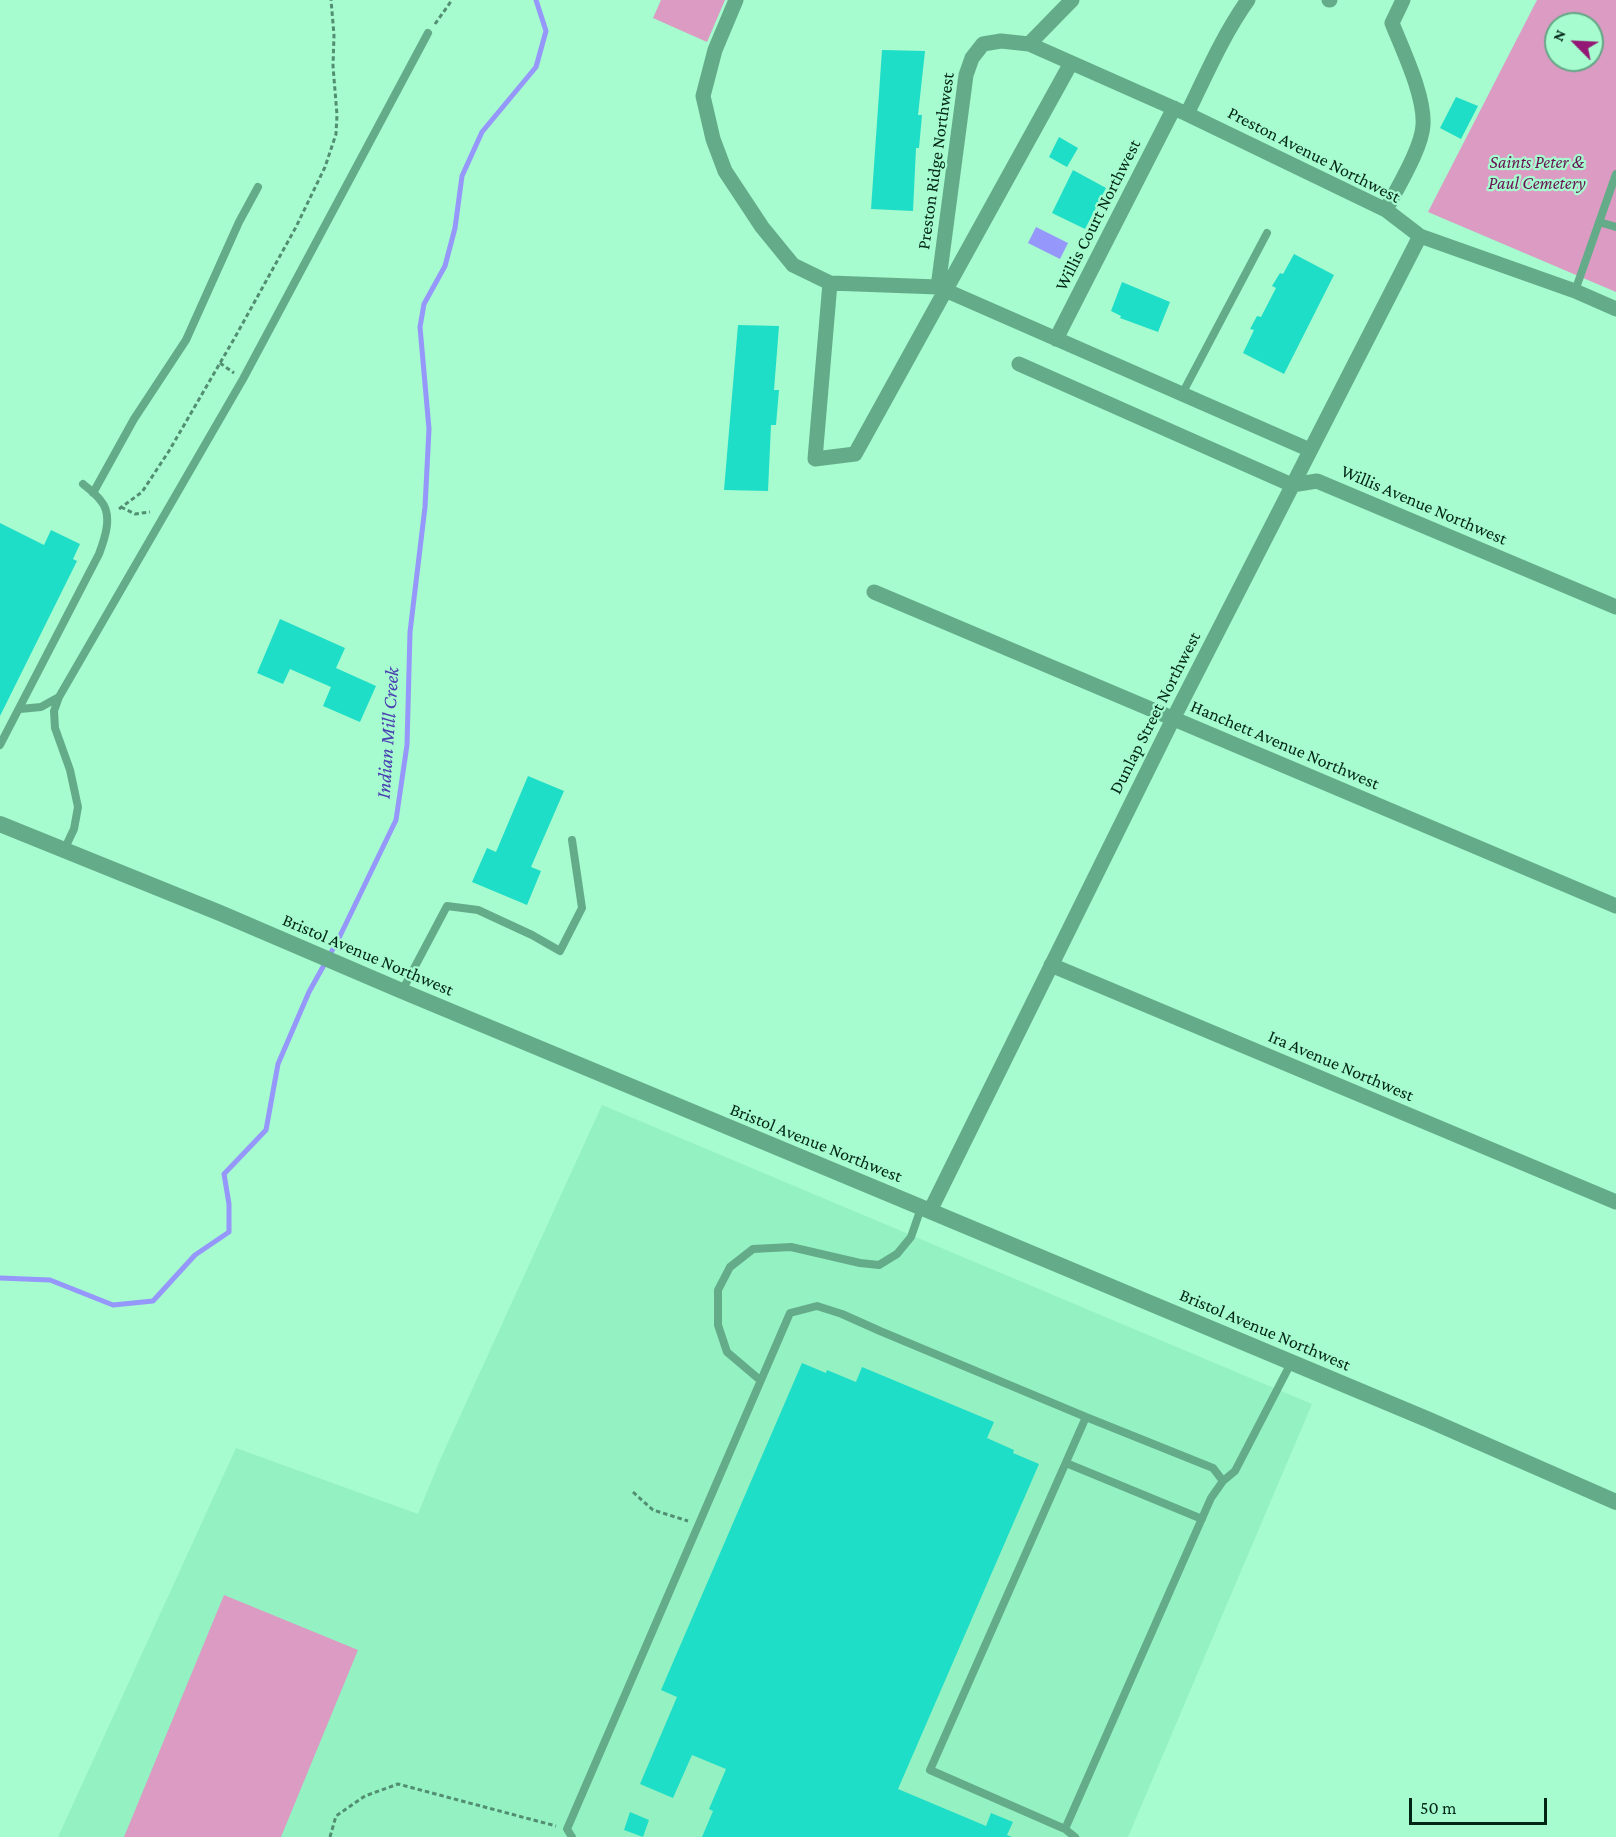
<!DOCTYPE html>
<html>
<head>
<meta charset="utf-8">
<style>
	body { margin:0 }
	#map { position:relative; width:1616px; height:1837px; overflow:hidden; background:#a6fbcf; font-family:"Crimson Pro",serif }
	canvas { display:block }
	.north { position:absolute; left:1544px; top:12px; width:60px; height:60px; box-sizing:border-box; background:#a6fbcf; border:2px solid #64a685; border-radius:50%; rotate:294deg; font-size:16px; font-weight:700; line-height:24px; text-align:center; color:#012616 }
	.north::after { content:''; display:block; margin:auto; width:21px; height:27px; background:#931774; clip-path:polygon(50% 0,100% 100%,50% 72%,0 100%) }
	.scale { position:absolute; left:1409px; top:1798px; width:138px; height:27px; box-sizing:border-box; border:3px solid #012616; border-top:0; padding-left:8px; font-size:18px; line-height:21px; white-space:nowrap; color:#012616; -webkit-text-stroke:4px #a6fbcf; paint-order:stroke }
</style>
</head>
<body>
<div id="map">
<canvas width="1616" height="1837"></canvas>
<div class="north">N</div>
<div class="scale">50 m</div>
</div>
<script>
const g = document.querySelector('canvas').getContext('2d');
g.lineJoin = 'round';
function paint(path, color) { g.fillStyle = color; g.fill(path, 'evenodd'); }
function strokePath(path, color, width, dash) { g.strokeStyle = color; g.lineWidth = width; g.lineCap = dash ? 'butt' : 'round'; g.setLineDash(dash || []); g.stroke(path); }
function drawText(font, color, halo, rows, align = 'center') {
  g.font = font + ' "Crimson Pro",serif'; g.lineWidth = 4.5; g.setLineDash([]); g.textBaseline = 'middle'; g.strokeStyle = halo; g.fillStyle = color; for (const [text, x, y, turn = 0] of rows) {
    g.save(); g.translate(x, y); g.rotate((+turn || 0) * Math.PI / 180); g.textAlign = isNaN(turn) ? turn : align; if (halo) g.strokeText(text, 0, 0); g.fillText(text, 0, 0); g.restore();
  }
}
paint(new Path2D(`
	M602 1105 1312 1404 1128 1837H58L236 1448 418 1514 440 1460Z`), '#94f1c2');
paint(new Path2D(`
	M661 0H725L707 42 653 18Z
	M1537 0H1616V292L1428 212ZM1556 24H1592V60H1556Z
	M224 1595 358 1650 281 1837H124Z`), '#db9bc3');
paint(new Path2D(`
	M1036 227 1068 243 1060 259 1028 243Z`), '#9597fa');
strokePath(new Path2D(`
	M0 1278 50 1280 113 1305 153 1301 195 1255 229 1232V1204L224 1174 266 1130 278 1064 309 992 339 938 396 820 407 745 410 632 425 507 429 429 420 327 424 304 445 266 455 228 462 176 482 132 536 67 546 31 536 0`), '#9597fa', 5);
paint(new Path2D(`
	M882 50 925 51 918 115H922L919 148H916L913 211 871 209Z
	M1456 97 1478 106 1461 139 1440 128Z
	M1059 137 1078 148 1067 167 1049 157Z
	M1073 170 1106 188 1085 229 1052 213Z
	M1294 254 1334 275 1284 374 1243 353 1254 330 1250 329 1257 316 1261 317 1276 288 1272 286 1280 273 1283 274Z
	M1122 282 1170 302 1158 332 1120 318 1121 316 1111 311Z
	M738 325 779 326 774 390H779L776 425H771L768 491 724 490Z
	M0 523 44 545 51 530 80 544 73 559 77 561 0 716Z
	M280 619 345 648 336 668 376 686 360 722 323 706 331 687 290 669 283 684 257 673Z
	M528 776 564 791 531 867 541 871 527 905 472 882 487 848 496 852Z
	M802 1363 826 1373 827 1370 856 1382 862 1367 994 1422 987 1438 1014 1450 1013 1453 1039 1464 898 1789 986 1826 991 1813 1013 1822 1007 1835 1012 1837H702L713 1811 709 1809 726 1769 692 1755 673 1798 640 1784 677 1697 661 1690Z
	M630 1812 649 1820 643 1837 624 1830Z`), '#1fdec7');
strokePath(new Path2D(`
	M435 24 452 0
	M220 363 234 373
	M121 507 135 514 150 512
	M119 509 142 492 169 451 234 339 296 227 325 167 336 134 337 115 333 66 334 35 331 0
	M633 1492 653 1510 688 1521
	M330 1837 336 1816 365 1796 398 1784 556 1826`), '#528e71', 3, [4.5, 3]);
strokePath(new Path2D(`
	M1599 222 1616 227
	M1575 291 1616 174
	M1182 394 1267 233
	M93 493 134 419 186 340 239 222 258 187
	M59 697 54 711 55 728 70 770 78 807 74 829 64 850
	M20 709 41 707 59 697 243 379 428 33
	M0 745 99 554C105 538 113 515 101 501 96 494 89 489 83 484
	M402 991 447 906 478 910 532 935 560 951 582 908 572 840
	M760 1380 727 1352 718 1325V1290L730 1267 753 1249 791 1247 860 1263 879 1265 897 1254 911 1237 921 1208
	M1066 1463 1202 1519
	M1065 1829 930 1770 1086 1417
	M572 1837 567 1829 790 1313 817 1306 842 1314 880 1331 1086 1417 1213 1468 1223 1481
	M1075 1837 1065 1829 1211 1498 1223 1481 1235 1471 1291 1363`), '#64ac89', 8);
strokePath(new Path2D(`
	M736 0 715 50 703 96 713 139 725 171 762 227 793 265 830 283 938 287 1310 450
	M1329 0H1330
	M1029 44 1187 114 1386 210 1420 236 1575 291 1616 309
	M1187 114C1206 75 1223 35 1248 0
	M1386 210C1397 188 1422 148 1423 125 1425 96 1403 51 1392 23L1403 0
	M830 283 815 459 855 454 1071 63
	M938 287 966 75 972 58 983 44 1001 41 1029 44 1072 0
	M1056 339 1174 108
	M1019 364 1292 485 1317 481 1616 607
	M874 592 1616 906
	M1051 965 1616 1202
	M930 1211 1173 719 1420 236`), '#64ac89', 15);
strokePath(new Path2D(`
	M0 824 220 913 402 991 930 1211 1429 1420 1616 1502`), '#64ac89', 16);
drawText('18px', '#012616', '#a6fbcf', [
	["Preston Avenue Northwest",1314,155,27],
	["Preston Ridge Northwest",936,161,-82],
	["Willis Court Northwest",1098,215,-63],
	["Willis Avenue Northwest",1424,505,23],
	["Dunlap Street Northwest",1155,713,-63],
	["Hanchett Avenue Northwest",1285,745,23],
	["Bristol Avenue Northwest",368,955,23],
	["Ira Avenue Northwest",1341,1066,23],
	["Bristol Avenue Northwest",816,1143,22],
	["Bristol Avenue Northwest",1265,1330,23]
]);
drawText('italic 18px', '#691252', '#a6fbcf', [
	["Saints Peter &",1537,162],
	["Paul Cemetery",1537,183]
]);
drawText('italic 20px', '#4b40b1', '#a6fbcf', [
	["Indian Mill Creek",388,733,-86]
]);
</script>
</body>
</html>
